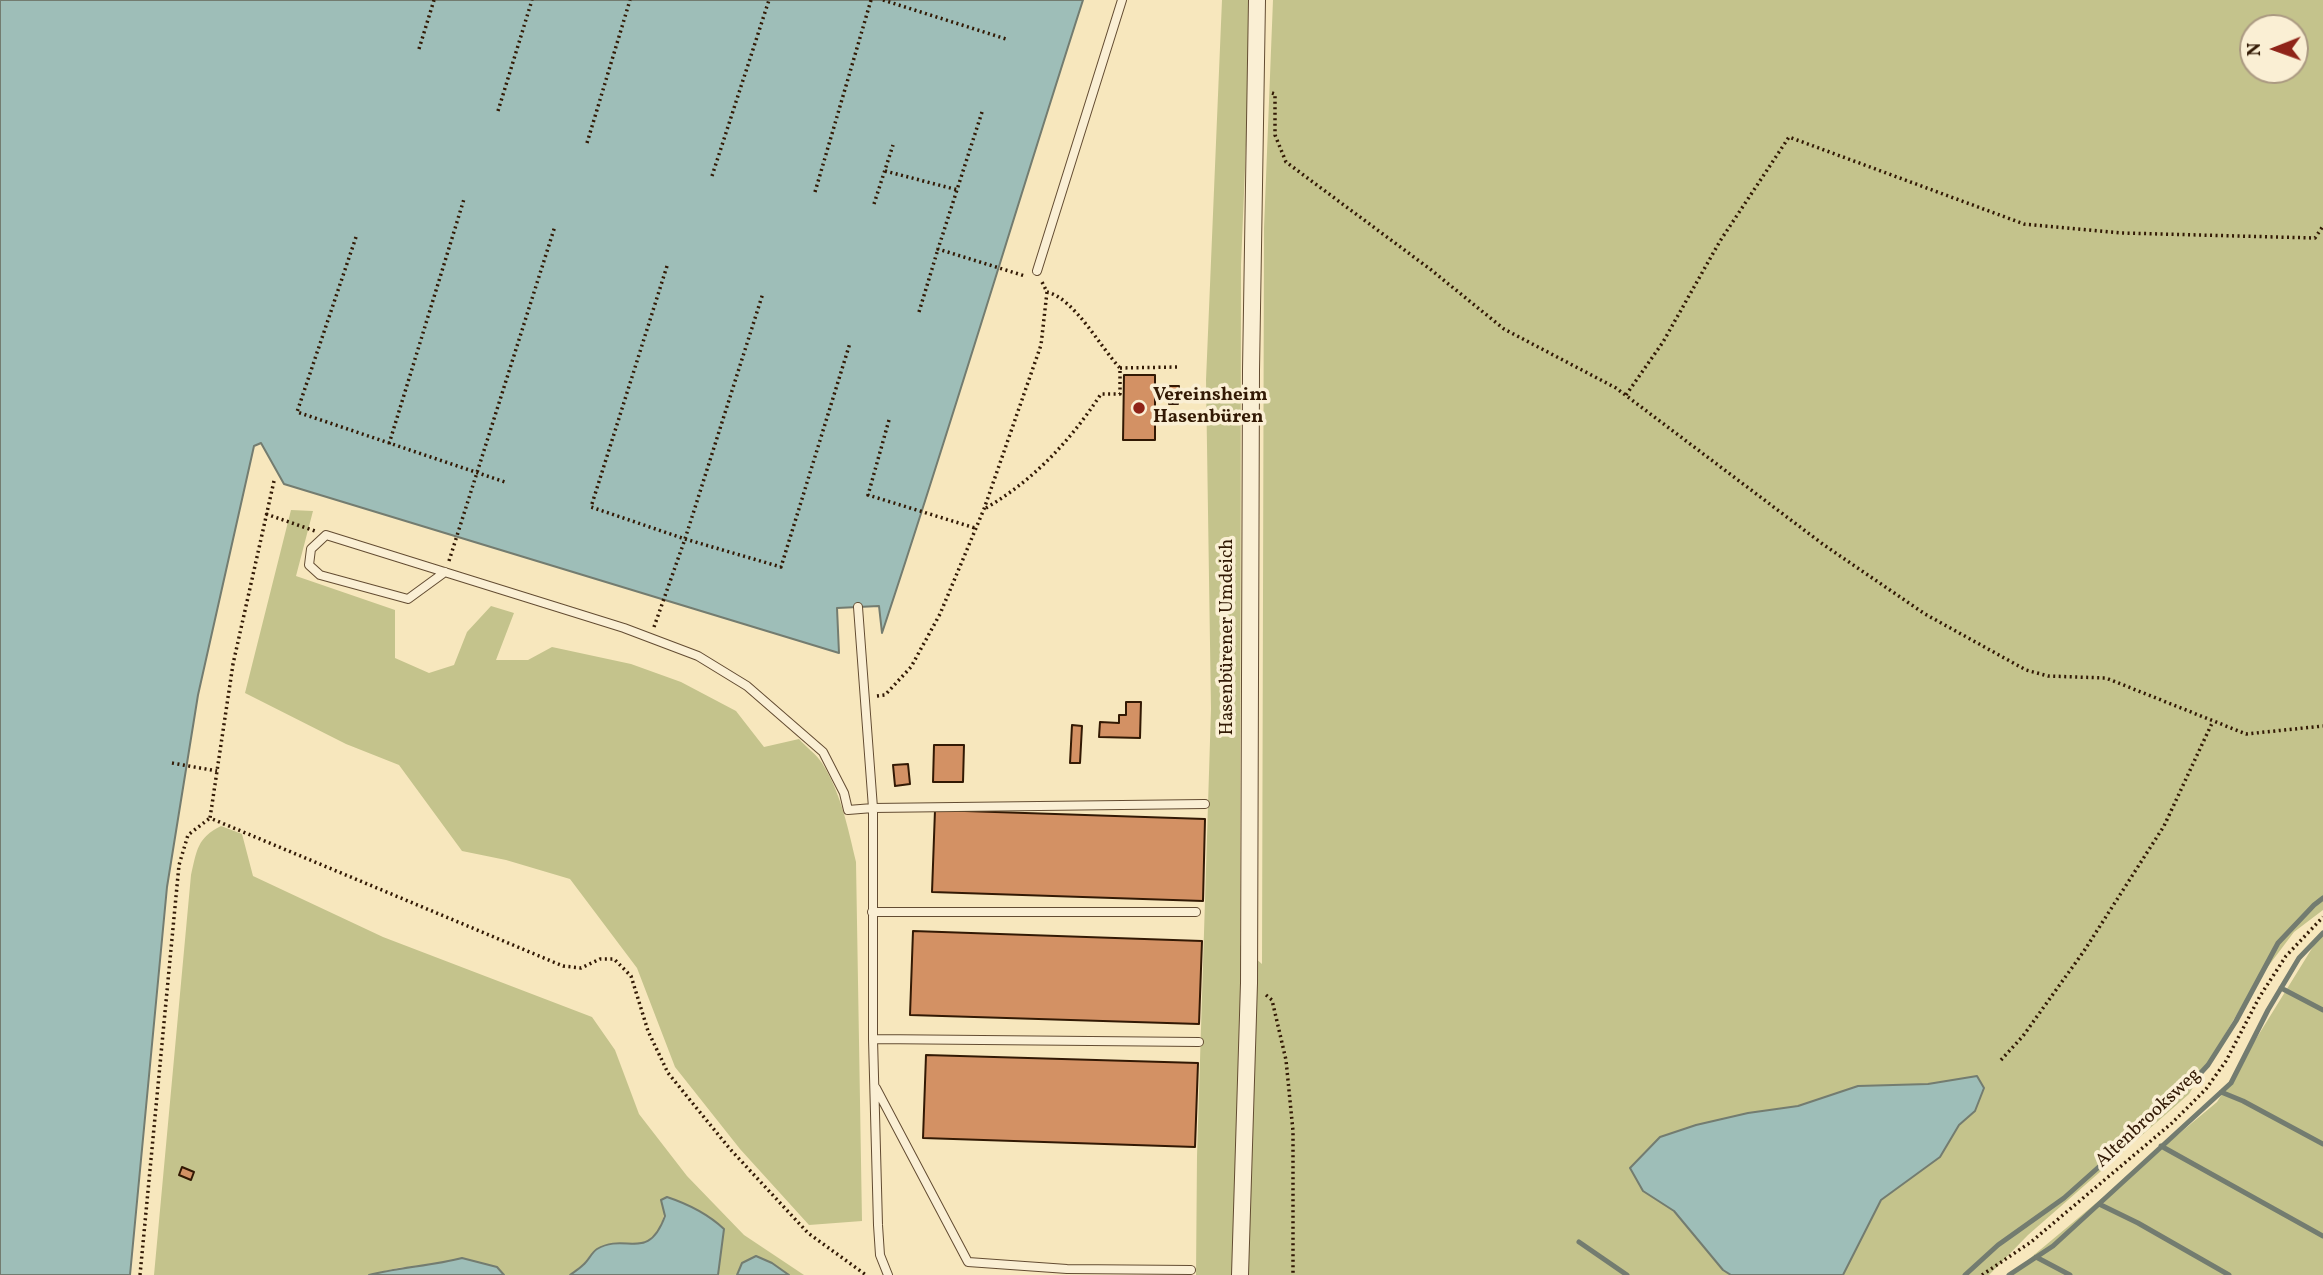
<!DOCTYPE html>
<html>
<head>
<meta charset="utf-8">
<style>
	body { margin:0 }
	#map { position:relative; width:2323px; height:1275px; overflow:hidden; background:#f7e7bd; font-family:Vollkorn,serif }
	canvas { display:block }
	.north { position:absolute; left:2239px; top:14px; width:70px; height:70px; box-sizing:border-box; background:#faefd4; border:2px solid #aa9981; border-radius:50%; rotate:269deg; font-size:19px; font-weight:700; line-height:28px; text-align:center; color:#321904 }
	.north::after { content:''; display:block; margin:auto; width:24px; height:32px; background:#8f2418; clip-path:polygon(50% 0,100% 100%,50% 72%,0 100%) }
</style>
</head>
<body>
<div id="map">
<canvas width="2323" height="1275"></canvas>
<div class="north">N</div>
</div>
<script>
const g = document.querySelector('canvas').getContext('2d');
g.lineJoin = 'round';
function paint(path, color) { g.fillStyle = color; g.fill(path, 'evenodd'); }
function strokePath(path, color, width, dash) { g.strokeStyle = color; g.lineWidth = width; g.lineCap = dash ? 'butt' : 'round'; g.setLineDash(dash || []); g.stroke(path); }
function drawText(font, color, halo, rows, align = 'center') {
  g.font = font + ' Vollkorn,serif'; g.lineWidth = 7; g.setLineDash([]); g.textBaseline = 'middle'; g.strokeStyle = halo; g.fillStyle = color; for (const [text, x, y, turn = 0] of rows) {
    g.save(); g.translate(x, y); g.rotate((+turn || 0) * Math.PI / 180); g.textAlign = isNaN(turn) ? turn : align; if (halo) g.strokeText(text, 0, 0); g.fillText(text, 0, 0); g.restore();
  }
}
paint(new Path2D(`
	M1222 0H1249L1250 48 1241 265 1240 945 1262 964 1264 228 1273 0H2323V910L2294 932 2257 981 2189 1094 2028 1235 1989 1275H1196L1197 1156 1211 709 1206 380ZM2253 28H2295V70H2253Z
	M291 510 313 511 296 576 395 610V658L429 673 454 665 467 632 491 606 514 613 496 660H528L552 647 631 664 681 682 736 711 764 747 799 739C806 747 816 754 822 763 841 793 848 828 856 862L862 1221 809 1225 740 1149 675 1067 637 968 570 879 506 860 462 851 399 765 346 744 245 693Z
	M221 826 242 834 253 876 383 937 592 1017 615 1050 639 1114 687 1176 744 1235 804 1275H789L772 1263H742L737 1275H718L724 1229C708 1214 688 1204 667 1197 665 1215 660 1242 639 1244 626 1245 614 1243 601 1248 588 1252 583 1271 569 1275 557 1275 518 1275 504 1275L497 1267 462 1258 438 1264 397 1268 369 1275H154L191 875C197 850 197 838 221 826Z
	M2323 934V1275H2010L2217 1102 2319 937Z`), '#c4c38c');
const water = new Path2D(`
	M0 0H1083C1015 211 952 423 882 633L879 606 837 608 839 653 284 484 261 443 254 446 198 695 167 887 130 1275H0Z
	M1977 1076 1984 1088 1975 1111 1959 1125 1940 1157 1881 1200 1843 1275H1731L1723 1270 1674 1211 1643 1191 1630 1168 1660 1137 1696 1125 1748 1113 1798 1106 1858 1086 1928 1084Z
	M667 1197C688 1204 708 1214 724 1229L718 1275H570C574 1272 579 1269 583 1265 588 1261 592 1252 597 1249 626 1232 648 1263 665 1216L661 1200Z
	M756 1256 772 1263 789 1275H737L742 1263Z
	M462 1258 497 1267 504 1275H369C400 1267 431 1266 462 1258Z`);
paint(water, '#9ebeb8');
strokePath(water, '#737c70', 2);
strokePath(new Path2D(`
	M2281 988 2323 1010
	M2221 1092 2243 1101 2323 1144
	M2161 1146 2323 1236
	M2099 1204 2138 1223 2229 1275
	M1579 1242 1627 1275
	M2036 1257 2070 1275
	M1965 1275 1998 1245 2064 1198 2184 1091 2208 1065 2236 1021 2278 943 2314 905 2323 898
	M2009 1275 2053 1246 2231 1083 2268 1010 2299 958 2323 933`), '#737c70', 5);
const building = new Path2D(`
	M1124 375H1155V440H1123Z
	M1169 386H1179L1178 404H1169Z
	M1126 702H1141L1140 738 1099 737 1100 722 1119 723V715H1126Z
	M1072 725 1082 726 1080 763H1070Z
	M934 745H964L963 782H933Z
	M908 764 910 784 895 786 893 765Z
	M935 810 1205 819 1203 901 932 892Z
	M913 931 1202 941 1199 1024 910 1015Z
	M926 1055 1198 1063 1195 1147 923 1138Z
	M182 1167 194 1172 191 1180 179 1175Z`);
paint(building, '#d39164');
strokePath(building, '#321904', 2);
const service = new Path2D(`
	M1037 271 1122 0
	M445 572 408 599 320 575 309 565 311 549 326 535 624 628 698 656 747 686 823 752 844 793 848 810 873 808V1039L878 1225 880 1255 888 1275
	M858 607 873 808 1205 804
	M872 912H1196
	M873 1039 1199 1042
	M876 1088 968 1262 1067 1269 1191 1270`);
const minor = new Path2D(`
	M1240 1275 1249 983 1251 370 1257 0`);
strokePath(service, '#634c32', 10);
strokePath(minor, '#634c32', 18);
strokePath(new Path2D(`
	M883 0 1006 39
	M419 49 434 0
	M1272 93 1275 94V135L1286 162 1430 269 1504 329 1616 388 1824 545 1925 614 2026 670 2048 676 2106 678 2246 734 2323 726
	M498 111 532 0
	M982 112 938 249 1025 276
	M587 143 630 0
	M885 171 958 190
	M712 176 769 0
	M815 192 871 0
	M874 204 893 145
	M356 237 297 412 505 482
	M667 266 591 507 685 539 781 567 850 343
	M919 312 938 249
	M1120 368 1177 367
	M1626 395 1663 342 1720 241 1789 137 2024 224 2122 233 2315 238 2323 226
	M889 420 868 495 975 528
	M389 444 464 199
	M274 481 233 664 210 818 563 966 581 968 600 959H614L631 976 648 1031 668 1073 730 1149 808 1233 866 1275
	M986 508C1035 479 1070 441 1101 394H1120V368C1100 347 1075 299 1047 292
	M266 514 315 531
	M449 561 555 226
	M654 627 685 539 763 293
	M877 696 885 695 911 667 940 614 984 509 1041 345 1047 292 1042 282
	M172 763 217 771
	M1266 995 1272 1000 1286 1060 1293 1131V1275
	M2001 1060 2023 1036 2084 951 2164 826 2213 721
	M140 1275 179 865 188 835 210 818
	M1982 1275 2031 1242 2172 1123 2206 1089 2226 1061 2260 996 2286 956 2323 917`), '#321904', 3.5, [2, 3.5]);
strokePath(service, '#faefd4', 8);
strokePath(minor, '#faefd4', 16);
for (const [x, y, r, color] of [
	[1139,408,7,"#8f2418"]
]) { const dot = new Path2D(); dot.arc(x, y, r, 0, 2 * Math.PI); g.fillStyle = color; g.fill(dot); strokePath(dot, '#faefd4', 2.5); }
drawText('bold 19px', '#321904', '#faefd4', [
	["Vereinsheim",1153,397],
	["Hasenbüren",1153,419]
], 'left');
drawText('19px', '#321904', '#faefd4', [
	["Hasenbürener Umdeich",1229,637,-90],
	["Altenbrooksweg",2149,1119,-43]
]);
</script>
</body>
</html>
